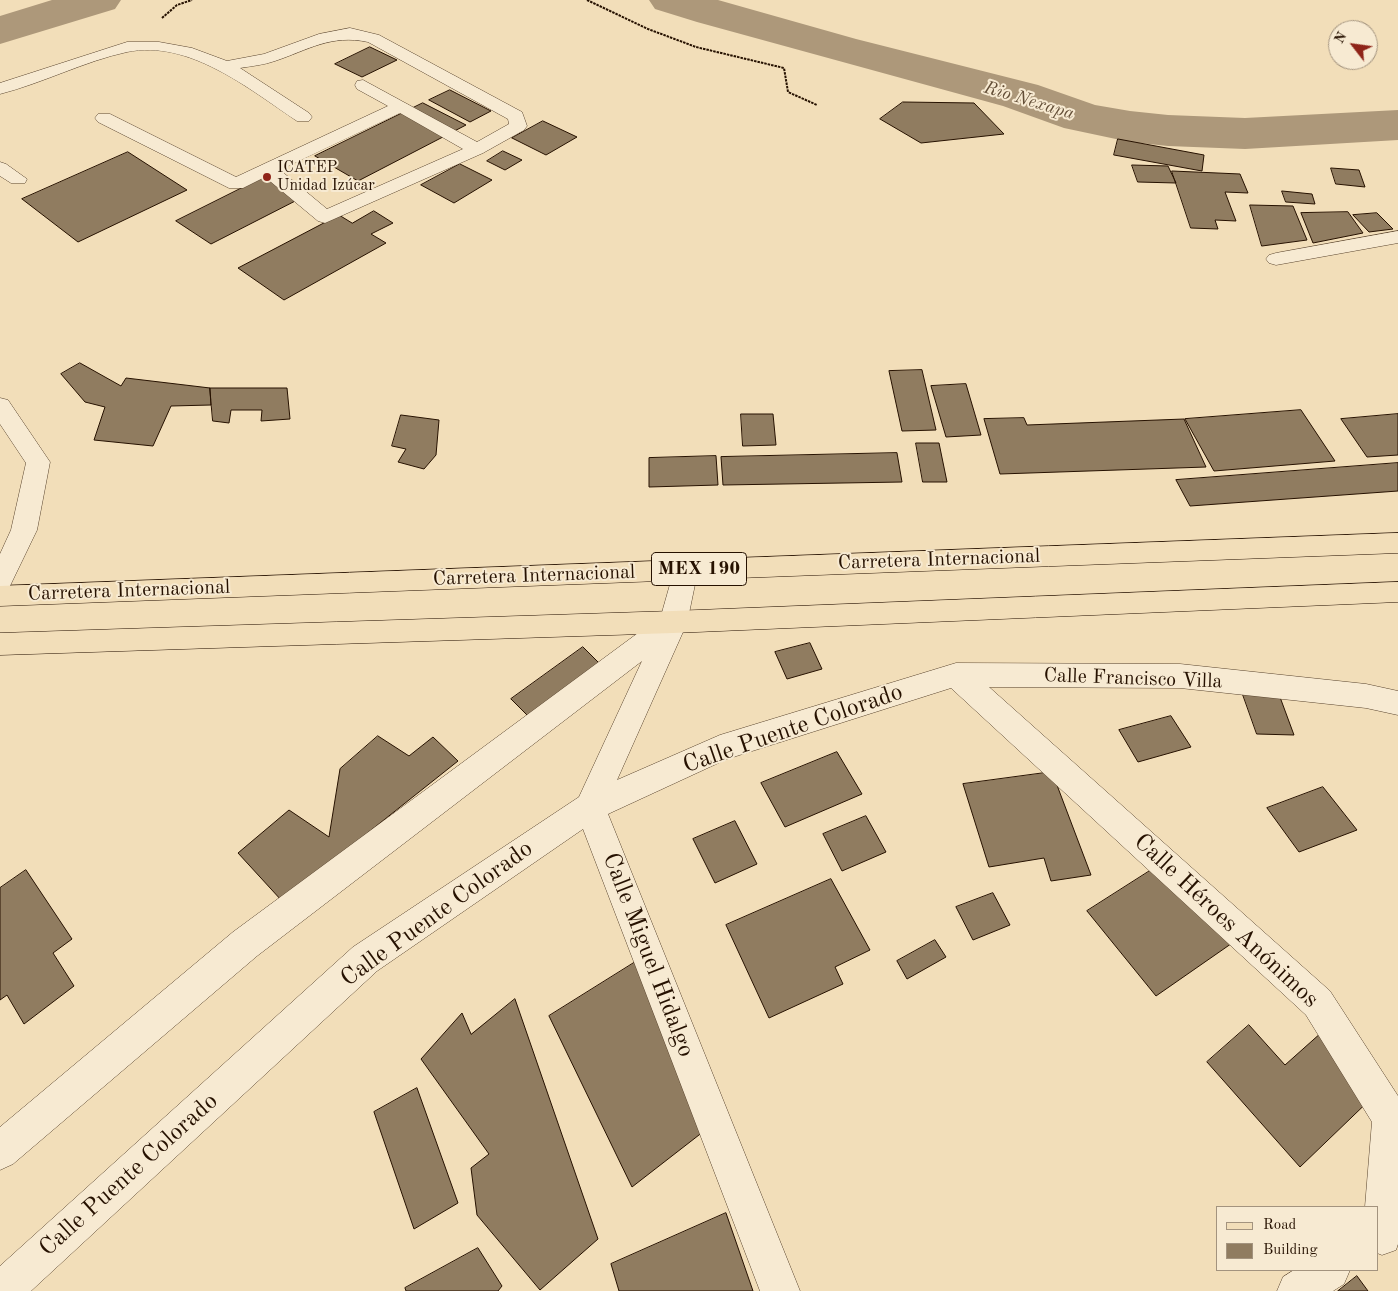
<!DOCTYPE html>
<html>
<head>
<meta charset="utf-8">
<style>
	body { margin:0 }
	#map { position:relative; width:1398px; height:1291px; overflow:hidden; background:#f2deb9; font-family:"Old Standard TT",serif }
	canvas { display:block }
	.legend { position:absolute; left:1216px; top:1206px; width:162px; height:65px; box-sizing:border-box; background:#f7ead2; border:1px solid #a3937e; margin:0; padding:6px 9px; list-style:none; font-size:15px; color:#261100 }
	.legend li { display:flex; align-items:center; gap:10px; height:25px }
	.legend b { width:25px; border:1px solid #a3937e }
	.north { position:absolute; left:1328px; top:20px; width:50px; height:50px; box-sizing:border-box; background:#f7ead2; border:1px solid #a3937e; border-radius:50%; rotate:300deg; font-size:14px; font-weight:700; line-height:20px; text-align:center; color:#261100 }
	.north::after { content:''; display:block; margin:auto; width:18px; height:22px; background:#8f2418; clip-path:polygon(50% 0,100% 100%,50% 72%,0 100%) }
</style>
</head>
<body>
<div id="map">
<canvas width="1398" height="1291"></canvas>
<ul class="legend">
<li><b style="height:6px;background:#f2deb9"></b>Road</li>
<li><b style="height:14px;background:#907c60"></b>Building</li>
</ul>
<div class="north">N</div>
</div>
<script>
const g = document.querySelector('canvas').getContext('2d');
g.lineJoin = 'round';
function paint(path, color) { g.fillStyle = color; g.fill(path, 'evenodd'); }
function strokePath(path, color, width, dash) { g.strokeStyle = color; g.lineWidth = width; g.lineCap = dash ? 'butt' : 'round'; g.setLineDash(dash || []); g.stroke(path); }
function drawText(font, color, halo, rows, align = 'center') {
  g.font = font + ' "Old Standard TT",serif'; g.lineWidth = 4; g.setLineDash([]); g.textBaseline = 'middle'; g.strokeStyle = halo; g.fillStyle = color; for (const [text, x, y, turn = 0] of rows) {
    g.save(); g.translate(x, y); g.rotate((+turn || 0) * Math.PI / 180); g.textAlign = isNaN(turn) ? turn : align; if (halo) g.strokeText(text, 0, 0); g.fillText(text, 0, 0); g.restore();
  }
}
paint(new Path2D(`
	M52 0H121L115 9 0 44V16Z
	M649 0H718L856 39 1038 85 1095 105 1130 111 1168 115 1245 118 1398 110V140L1245 149 1168 146 1130 142 1064 128 1003 106 697 22 655 9Z`), '#ad987a');
const building = new Path2D(`
	M370 47 397 60 362 77 335 64Z
	M450 90 491 111 470 122 429 100Z
	M903 102 974 103 1004 134 921 143 880 119Z
	M423 103 466 125 358 181 315 156Z
	M543 121 577 137 546 155 512 138Z
	M1118 139 1204 155 1202 171 1114 155Z
	M503 151 522 160 505 170 487 161Z
	M128 152 187 190 78 242 22 199Z
	M460 164 492 180 454 203 421 185Z
	M1132 165 1168 166 1176 183 1138 182Z
	M1331 168 1359 170 1365 187 1336 184Z
	M1172 171 1240 174 1248 193 1225 192 1236 221 1215 220 1218 229 1191 228Z
	M270 174 305 196 211 244 176 221Z
	M1282 191 1312 194 1315 204 1286 202Z
	M1250 205 1293 206 1307 240 1262 246Z
	M374 211 393 223 371 234 386 243 284 300 238 268 339 215 352 223Z
	M1348 212 1363 233 1313 243 1301 213Z
	M1377 213 1393 229 1369 232 1353 215Z
	M80 363 121 386 126 378 210 388 211 405 171 406 153 446 94 440 105 407 85 402 61 374Z
	M922 370 936 430 902 431 889 371Z
	M966 384 981 435 946 437 931 386Z
	M210 388H287L290 419 261 421 262 410H231L229 423 213 421Z
	M1301 410 1335 461 1214 471 1185 419Z
	M741 414H773L776 445 743 446Z
	M1398 414V455L1367 457 1341 419Z
	M401 415 439 420 436 455 424 469 398 462 406 449 392 446Z
	M1024 418 1027 425 1184 419 1206 467 1000 474 984 419Z
	M916 443H939L947 482H923Z
	M897 453 902 482 723 485 721 457Z
	M716 456 718 485 649 487V458Z
	M1398 463V491L1190 506 1176 480Z
	M810 643 822 669 787 679 775 652Z
	M583 647 600 664 529 717 511 699Z
	M1241 689H1277L1294 735 1257 734Z
	M1171 716 1191 747 1138 762 1119 730Z
	M378 736 409 756 433 737 458 761 282 901 238 853 289 810 329 837 340 769Z
	M837 752 862 794 785 827 761 783Z
	M1052 772 1091 875 1051 881 1044 858 989 867 963 784Z
	M1323 787 1357 830 1299 852 1267 808Z
	M866 816 886 852 842 871 823 834Z
	M735 821 757 864 715 883 693 839Z
	M1167 860 1238 939 1156 996 1087 911Z
	M26 870 72 939 53 953 74 986 24 1024 7 995 0 1000V888Z
	M831 879 870 950 835 967 843 984 769 1018 726 925Z
	M993 893 1010 925 973 940 956 907Z
	M935 940 946 957 907 979 897 961Z
	M637 961 708 1128 632 1187 549 1016Z
	M515 999 598 1239 540 1290 477 1215 471 1168 489 1154 421 1059 462 1013 471 1034Z
	M1249 1025 1285 1065 1322 1032 1379 1091 1300 1167 1207 1062Z
	M417 1088 458 1203 414 1229 374 1112Z
	M726 1213 753 1291H619L611 1264Z
	M478 1248 502 1286 498 1291H406L405 1288Z
	M1357 1276 1368 1291H1338Z`);
paint(building, '#907c60');
strokePath(building, '#261100', 1);
const minor = new Path2D(`
	M350 28 379 35 522 112 527 126 524 130 483 153 325 223 318 221 265 177 243 188H229L98 122 95 118 98 114H110L236 177 388 106 357 89 355 85 357 81 363 80 477 142 509 124 508 119 368 42C331 34 308 50 275 61 264 65 252 66 240 68L309 113 312 117 309 121H297C249 89 189 39 127 52 85 61 43 83 0 94V83L127 42H159L192 48 227 61 264 54 319 34ZM400 113 463 149 327 209 280 170Z
	M0 162 6 164 27 179 25 183H11L0 176Z
	M1398 231V243L1276 265 1269 263 1266 259 1269 255 1276 253Z
	M0 398 8 400 50 462 37 530 9 588 0 591V554L11 530 26 463 0 424Z
	M685 560 694 563 698 570 687 623 617 780 720 735 956 663 1180 664 1366 684 1398 691V715L1366 708 1180 688 989 687 1330 991 1398 1096V1244L1396 1250 1382 1255 1377 1253V1207H1365L1372 1122 1306 1015 951 688 727 759 608 814 800 1291H760L583 829 377 971 31 1291H0V1266L353 947 579 797 642 661 257 956 13 1164 0 1170V1127L233 932 661 616 676 563Z
	M1294 1270H1350L1344 1284 1333 1291H1277L1283 1277Z`);
const major = new Path2D(`
	M1398 533V553L0 606V586Z
	M1398 582V602L673 633 0 655V633L673 611Z`);
strokePath(minor, '#59442e', 1);
strokePath(major, '#261100', 1);
strokePath(new Path2D(`
	M587 0 648 29 696 47 784 68 788 92 817 105
	M162 18 177 5 192 0`), '#261100', 2, [2.5, 1]);
paint(minor, '#f7ead2');
paint(major, '#f2deb9');
for (const [x, y, r, color] of [
	[267,177,5,"#8f2418"]
]) { const dot = new Path2D(); dot.arc(x, y, r, 0, 2 * Math.PI); g.fillStyle = color; g.fill(dot); strokePath(dot, '#f7ead2', 2); }
drawText('16px', '#261100', '#f7ead2', [
	["ICATEP",277,168],
	["Unidad Izúcar",277,186]
], 'left');
drawText('italic 18px', '#634e37', '#f7ead2', [
	["Rio Nexapa",1029,101,17]
]);
for (const [x, y, w] of [
	[699,569,95]
]) { const box = new Path2D(); box.roundRect(x - w / 2, y - 16.5, w, 33, 4); g.fillStyle = '#f7ead2'; g.fill(box); strokePath(box, '#261100', 1); }
drawText('bold 19px', '#261100', null, [
	["MEX 190",699,569]
]);
drawText('20px', '#261100', '#f7ead2', [
	["Carretera Internacional",939,560,-2],
	["Carretera Internacional",534,576,-2],
	["Carretera Internacional",129,591,-2],
	["Calle Francisco Villa",1133,679,2]
]);
drawText('24px', '#261100', '#f7ead2', [
	["Calle Puente Colorado",793,729,-19],
	["Calle Puente Colorado",437,914,-36],
	["Calle Héroes Anónimos",1226,921,43],
	["Calle Miguel Hidalgo",648,955,69],
	["Calle Puente Colorado",129,1175,-42]
]);
</script>
</body>
</html>
